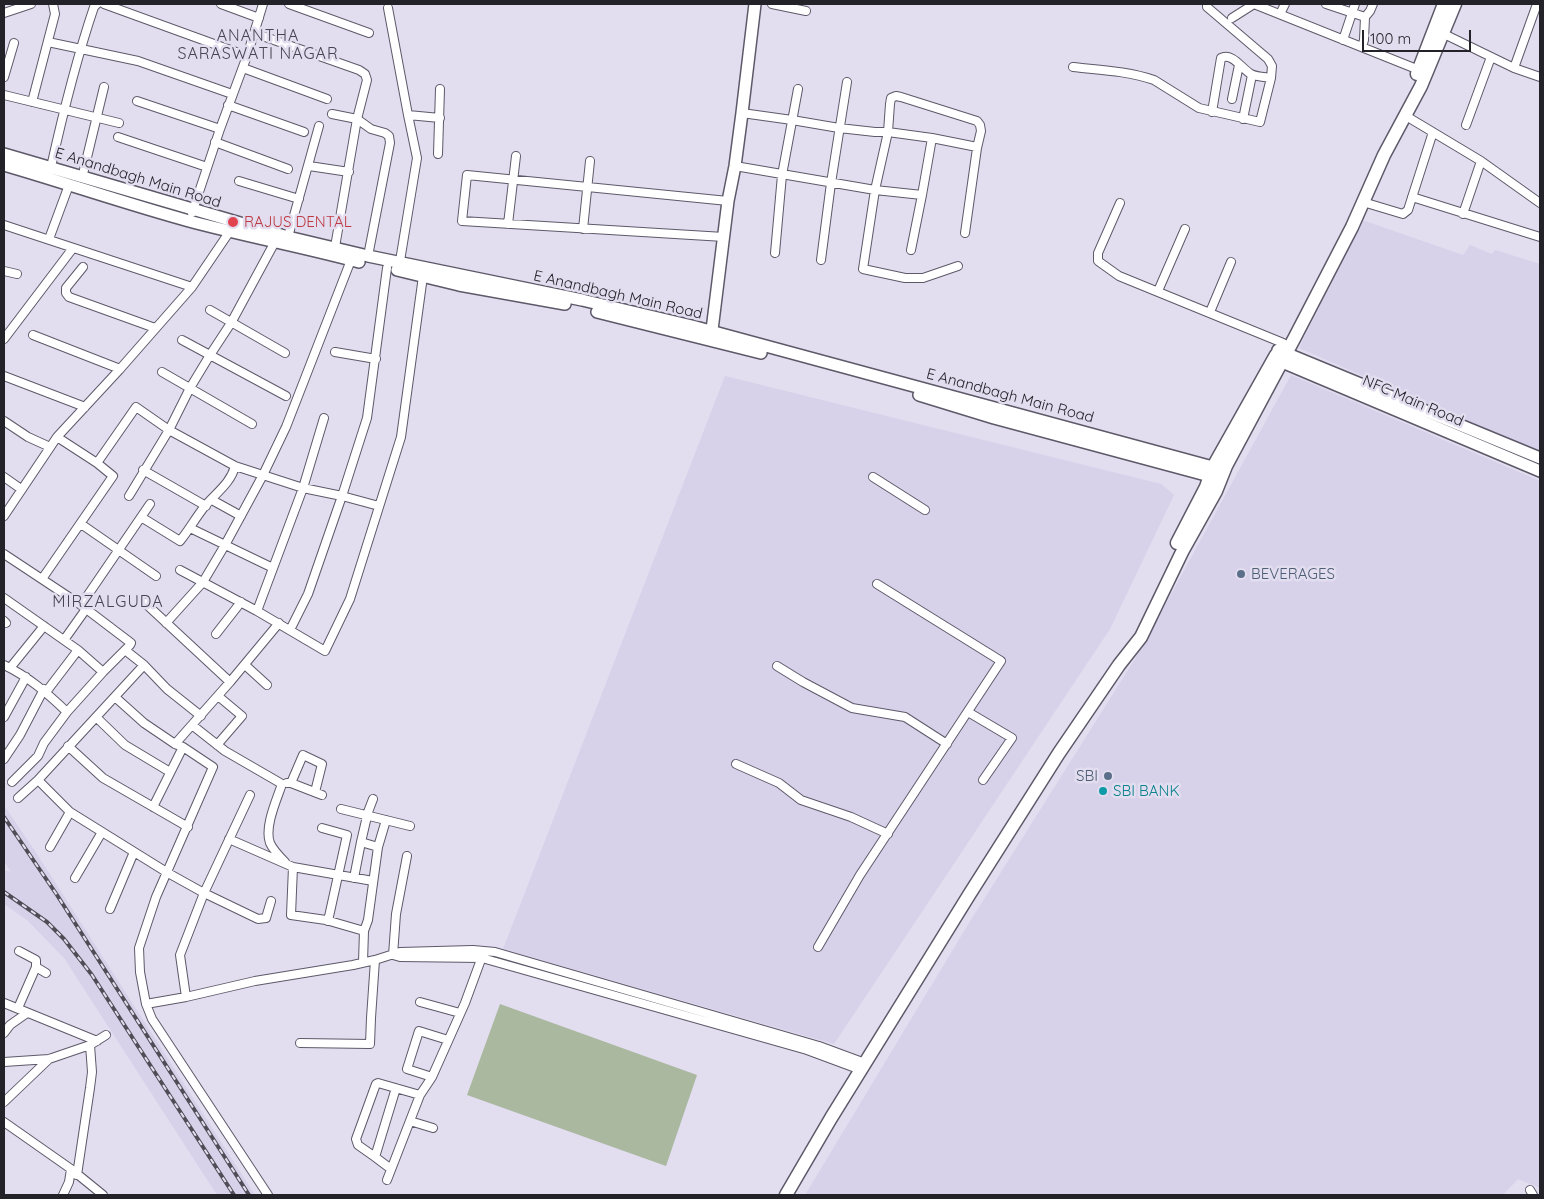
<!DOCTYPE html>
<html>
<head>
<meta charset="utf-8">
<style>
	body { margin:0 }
	#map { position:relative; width:1544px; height:1199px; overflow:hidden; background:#e2ddef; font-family:Quicksand,sans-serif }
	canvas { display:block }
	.frame { position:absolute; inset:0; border:5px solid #242229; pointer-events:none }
	.scale { position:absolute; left:1362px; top:30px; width:109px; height:22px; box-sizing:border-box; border:2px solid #242229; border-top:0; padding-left:6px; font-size:15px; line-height:18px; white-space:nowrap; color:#242229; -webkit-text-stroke:4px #e2ddef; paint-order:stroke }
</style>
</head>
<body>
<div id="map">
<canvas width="1544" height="1199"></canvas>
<div class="frame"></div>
<div class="scale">100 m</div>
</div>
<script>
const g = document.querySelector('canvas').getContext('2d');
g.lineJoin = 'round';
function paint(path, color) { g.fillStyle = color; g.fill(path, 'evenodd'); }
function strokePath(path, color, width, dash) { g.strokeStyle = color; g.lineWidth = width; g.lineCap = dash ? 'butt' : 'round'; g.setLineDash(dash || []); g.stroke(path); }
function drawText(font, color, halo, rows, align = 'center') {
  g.font = font + ' Quicksand,sans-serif'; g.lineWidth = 5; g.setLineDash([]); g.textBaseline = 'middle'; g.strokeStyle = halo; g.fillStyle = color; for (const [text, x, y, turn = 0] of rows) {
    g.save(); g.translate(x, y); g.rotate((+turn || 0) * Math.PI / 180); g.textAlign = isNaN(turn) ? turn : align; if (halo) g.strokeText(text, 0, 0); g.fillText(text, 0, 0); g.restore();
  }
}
paint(new Path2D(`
	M1362 220 1463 255 1470 245 1492 254 1495 250 1540 264V453L1299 348Z
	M1291 375 1540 481V1188L1518 1179 1503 1195H805L969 923 1140 651Z
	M725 376 1161 484 1174 495 1110 629 834 1044 503 949Z
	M4 805 37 854 255 1195H217L64 958 27 920 4 904V870L11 872 4 861Z`), '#d8d1ea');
paint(new Path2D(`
	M500 1004 697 1075 666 1166 467 1095Z`), '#aab8a0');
const street = new Path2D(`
	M104 4 247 56
	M221 4 259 18
	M289 4 369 33
	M772 4 806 11
	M1254 4 1419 70
	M1326 4 1365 17 1370 11 1373 4
	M388 8 408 115 417 158 399 267
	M4 13 31 4
	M1280 14 1285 4
	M1232 18 1254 4
	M254 33 359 70 365 74 367 80 357 119 335 247
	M1444 34 1514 68 1540 77
	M1343 40 1355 4
	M48 42 138 61 232 94
	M1362 47 1364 40 1365 17
	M1073 67C1100 70 1128 71 1154 80L1199 108 1260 122 1271 78 1272 66 1268 59 1207 7V4
	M243 68 327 99
	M1514 68 1537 4
	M4 77 14 43
	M4 95 119 123
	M1232 99 1239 65
	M137 101 220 129
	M32 102 55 14 53 4
	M228 105 304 132
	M1212 112 1221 58C1232 52 1242 69 1251 74 1257 77 1265 77 1271 78
	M742 113 792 120 839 128 875 132H888L932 138 977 147
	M332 114 357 119 371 129 385 133 389 136 390 143 368 256
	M408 115 440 118
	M1406 116 1481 161 1540 203
	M1243 119 1252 75
	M1466 125 1491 57
	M118 137 207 167
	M215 142 288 169
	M438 154 440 89
	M309 166 349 172
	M735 166 875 190 922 195
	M51 167C63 113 76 60 94 7L97 4
	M82 178 104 87
	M239 181 299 199
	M1412 197 1540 237
	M1363 202 1403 214 1408 210 1433 132
	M1120 203 1098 253V261L1119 276 1283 343
	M192 213 220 129 247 56 263 4
	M1463 214 1481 161
	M508 224 516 156
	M4 225 192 287
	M583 229 590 161
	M288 237 319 126
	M724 237 462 221 467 175 728 201
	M49 239 69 185
	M911 250 922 195 932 138
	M775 253 782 175 798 89
	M821 260 831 183 847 82
	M958 266 923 278H905L863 269 875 190 888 132 890 104 891 98 896 96 901 97 977 121 980 125 981 131 977 148 965 233
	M83 267 66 288V293L69 297 155 328
	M4 271 17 274
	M1158 291 1185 229
	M210 310 285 353
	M1210 312 1231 262
	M33 335 120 369
	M4 339 73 248
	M182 340 286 396
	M335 352 376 359
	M162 372 252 424
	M4 376 85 407
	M4 421 28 437 50 447
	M97 463 136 407 169 430 235 466 303 488 342 496 379 506
	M143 470 206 506
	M4 477 21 489
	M873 477 925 510
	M129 496 169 430 190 388 210 355 231 323 277 238
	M212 500 241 516
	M4 516 57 437 120 369 192 287 230 231
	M141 517 180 541C189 530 196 517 205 506 216 493 231 483 235 466
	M81 524 156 576
	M190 528 273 568
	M4 554 81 605 131 643 130 645 103 672 67 712 44 743 38 756 12 782
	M180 570 257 611 325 651 350 599 401 437 423 276
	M42 579 113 476 97 463 57 437
	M4 598 78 650 103 672
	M145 603 230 682
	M81 605 150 504
	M257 611 303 488 324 418
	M4 621 6 623
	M166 623 203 582 225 545 263 475 286 427 351 260
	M290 630 308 594 342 496 367 418 387 268
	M216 634 241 602
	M64 640 86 609
	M125 650 144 665 167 689 201 716
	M4 665C29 677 47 693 67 712
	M245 665 267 685
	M777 666 803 682 852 708 905 717 947 744
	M10 668 44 626
	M46 692 78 650
	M115 697 144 723 175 744 183 747 213 767 156 897 139 948 140 972 146 1004 152 1019 268 1195
	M968 712 1012 738 983 780
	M4 717 26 677
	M96 717 125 745 170 772
	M192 725 225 751 282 784C277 799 264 827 270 843 273 850 279 856 285 862
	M175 744 230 682 279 623
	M217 745 242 716 218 696
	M68 746 103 778 188 827
	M4 759 20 735 44 689
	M736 764 779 783 801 800 851 817 888 834
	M38 780 70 812 168 873 204 893 258 919 266 918 271 901
	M287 783H291L322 795
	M291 783 303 755 322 764 315 792
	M18 798 38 780 144 665
	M153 807 183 747
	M341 809 410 826
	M322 828 347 835 328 921
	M229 839 293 867 373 881
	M50 847 70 812
	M378 847 386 820
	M293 867 291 915 326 920 364 931
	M75 878 102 832
	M354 878 361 842
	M110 909 134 852
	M818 947 860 875 1001 661 877 584
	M393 955 400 957 482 958 807 1050 861 1070
	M393 955 396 914 407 856
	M363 962 364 931 368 920 378 847 361 842 368 812 373 799
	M36 967 46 973
	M186 997 180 955 204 893 250 795
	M420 1002 460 1013
	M4 1003 97 1041
	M146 1004 186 997 255 981 353 965 375 960 400 952 473 950 495 952 819 1046 865 1063
	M18 1008 36 967V960L19 951
	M4 1033 10 1025 27 1013
	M300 1043 370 1044 371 1018 375 960
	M4 1062 49 1059 90 1045 106 1035
	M432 1077 407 1069 419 1031 448 1040
	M4 1102 49 1059
	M410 1121 433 1128
	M4 1122 71 1169 103 1195
	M375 1157 358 1145 356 1139 376 1084 378 1083 420 1095
	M391 1169 375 1157 396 1088
	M77 1175 90 1088 92 1072 90 1045
	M387 1180 420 1095 432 1077 465 1003 483 954
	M1530 1190 1533 1195
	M63 1195 69 1182 71 1169`);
const secondary = new Path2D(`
	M4 154 288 237 368 256 582 300 692 326 1220 469
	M4 165C66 183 127 204 189 221 245 236 303 247 359 262
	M397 270 459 285 565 304
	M597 312 761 353
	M711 338 728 201 735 166 742 113 755 4
	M1278 350 1540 458
	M1275 359 1540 471
	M919 395 994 418 1217 478`);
const primary = new Path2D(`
	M1417 74 1444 4
	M1177 543 1206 487 1213 467 1276 355
	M786 1195 831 1118 969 895 1059 753 1119 665 1141 637 1183 550 1216 491 1226 466 1295 337 1352 227 1384 155 1421 86 1455 4`);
strokePath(street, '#5e5969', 10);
strokePath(secondary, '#5e5969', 14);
strokePath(primary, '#5e5969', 15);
strokePath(street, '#fff', 8);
strokePath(secondary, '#fff', 11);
strokePath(primary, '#fff', 12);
const rail = new Path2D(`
	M4 817 57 895 249 1195
	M4 892 47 922 64 939 92 975 234 1195`);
strokePath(rail, '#504d57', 4);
strokePath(rail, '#e2ddef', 2, [5.5]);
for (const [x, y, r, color] of [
	[233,222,6,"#e0444e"],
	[1241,574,5,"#5c6f8a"],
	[1108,776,5,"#5c6f8a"],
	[1103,791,5,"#0f9aa8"]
]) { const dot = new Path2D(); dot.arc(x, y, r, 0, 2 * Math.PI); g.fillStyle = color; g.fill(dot); strokePath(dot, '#e2ddef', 2); }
drawText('15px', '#242229', '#e2ddef', [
	["E Anandbagh Main Road",138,178,17],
	["E Anandbagh Main Road",618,295,13],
	["E Anandbagh Main Road",1010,396,15],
	["NFC Main Road",1413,401,23]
]);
drawText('15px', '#be3a42', '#e2ddef', [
	["RAJUS DENTAL",244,222]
], 'left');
drawText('15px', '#4e5e75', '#e2ddef', [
	["BEVERAGES",1251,574],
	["SBI",1098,776,"right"]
], 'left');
drawText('15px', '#0d838f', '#e2ddef', [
	["SBI BANK",1113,791]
], 'left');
g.letterSpacing = '1px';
drawText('16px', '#484452', '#e2ddef', [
	["ANANTHA",258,36],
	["SARASWATI NAGAR",258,54],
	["MIRZALGUDA",108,602]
]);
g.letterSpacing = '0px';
</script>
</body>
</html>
